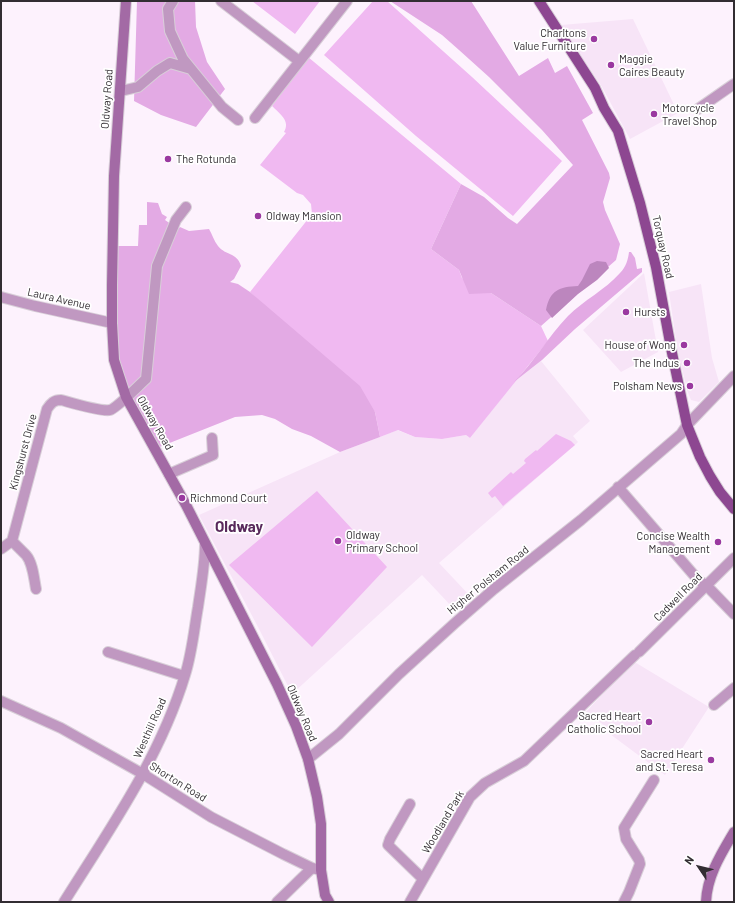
<!DOCTYPE html>
<html>
<head>
<meta charset="utf-8">
<style>
	body { margin:0 }
	#map { position:relative; width:735px; height:903px; overflow:hidden; background:#fdf2fd; font-family:Barlow,sans-serif }
	canvas { display:block }
	.frame { position:absolute; inset:0; border:2px solid #322d32; pointer-events:none }
	.north { position:absolute; left:679px; top:847px; width:40px; height:40px; -webkit-text-stroke:3px #fff; paint-order:stroke; rotate:305deg; font-size:11px; font-weight:700; line-height:16px; text-align:center; color:#322d32 }
	.north::after { content:''; display:block; margin:auto; width:14px; height:18px; background:#322d32; clip-path:polygon(50% 0,100% 100%,50% 72%,0 100%) }
</style>
</head>
<body>
<div id="map">
<canvas width="735" height="903"></canvas>
<div class="frame"></div>
<div class="north">N</div>
</div>
<script>
const g = document.querySelector('canvas').getContext('2d');
g.lineJoin = 'round';
function paint(path, color) { g.fillStyle = color; g.fill(path, 'evenodd'); }
function strokePath(path, color, width, dash) { g.strokeStyle = color; g.lineWidth = width; g.lineCap = dash ? 'butt' : 'round'; g.setLineDash(dash || []); g.stroke(path); }
function drawText(font, color, halo, rows, align = 'center') {
  g.font = font + ' Barlow,sans-serif'; g.lineWidth = 3.5; g.setLineDash([]); g.textBaseline = 'middle'; g.strokeStyle = halo; g.fillStyle = color; for (const [text, x, y, turn = 0] of rows) {
    g.save(); g.translate(x, y); g.rotate((+turn || 0) * Math.PI / 180); g.textAlign = isNaN(turn) ? turn : align; if (halo) g.strokeText(text, 0, 0); g.fillText(text, 0, 0); g.restore();
  }
}
paint(new Path2D(`
	M633 19 678 113 630 139 602 87 561 25Z
	M644 273 658 352 621 372 583 330Z
	M701 284 712 358 719 382 699 402 691 400 687 390 677 347 669 292Z
	M541 361 590 421 573 436 578 442 576 444 439 563 471 597 455 610 422 575 292 694 258 627 199 515 340 452 380 437 397 430 415 437 442 439 466 435 470 438 514 382Z
	M633 661 709 707 665 775 610 734 612 731 586 712Z`), '#f7e4f7');
paint(new Path2D(`
	M252 1H320L295 34Z
	M373 1H387L472 77 562 161 513 216 416 136 324 55Z
	M308 57 461 184 431 249 459 270 462 278 491 293 541 326 548 341 470 438 466 435 442 439 415 437 398 430 380 437 375 412 250 292 312 214 311 204 303 195 297 193 260 165 286 133 284 132C291 121 279 113 272 106Z
	M556 434 571 441 575 445 503 506 495 496 492 498 488 493 511 472 513 474 526 463 524 461 525 459 536 450 537 451Z
	M317 491 387 567 312 647 229 565Z`), '#f0b9f1');
paint(new Path2D(`
	M137 1H195L196 27 207 62 225 89 196 127 161 115 134 101Z
	M390 1H471L519 76 548 58 555 73 567 66 593 113 582 120 609 173 610 178 603 202 605 210 620 244 616 260 541 326 491 293 469 294 459 270 431 249 461 184 484 197 508 218 517 224 573 165 542 130 489 77 459 50 442 35Z
	M147 202 158 203 162 214 167 217 165 220 178 229 180 227 189 231 209 229C212 234 214 241 218 246 226 256 237 252 241 266L234 279 230 282 238 284 250 292 360 386 375 412 380 437 340 452 311 436 292 429 275 419 262 415 235 417 157 448 127 391 116 360 117 246H138L139 225H147Z
	M629 252H631L635 258 637 269 642 268V272L575 329 542 360 514 382C534 362 548 337 568 316 584 300 605 290 620 273 626 267 628 260 629 252Z`), '#e3aae4');
paint(new Path2D(`
	M597 261 606 262 609 268 597 280 578 294 552 318 546 310C550 290 559 287 578 286L582 280 590 264Z`), '#bc86be');
const street = new Path2D(`
	M173 1 168 9 170 31 183 59 222 107 238 120
	M221 1 299 61
	M121 91 138 87 157 71 170 63 191 69
	M698 109 734 84
	M255 118 347 1
	M1 297 35 306 112 323
	M169 474 213 455 212 438
	M618 487 699 581 706 585 734 614
	M1 549 12 541
	M36 589C34 579 33 563 26 555 21 550 17 546 12 541L47 409C51 403 54 400 61 400 72 403 101 412 110 410 117 408 139 385 146 379L157 266 176 220 186 207
	M108 652 184 676
	M639 652 734 558
	M1 701 61 728 143 774 211 817 283 854 312 868 321 870
	M714 705 734 688
	M308 759 339 734 399 674 455 623 494 589 581 520 681 434 687 425 734 376
	M410 804 390 839 388 845 423 879
	M64 902C109 830 160 758 185 675 192 653 194 630 198 607 201 586 205 565 205 544
	M277 902 312 868
	M410 902 470 797 485 783 524 761 635 655
	M624 902 629 892 640 864 639 860 626 839 624 828 654 780`);
const secondary = new Path2D(`
	M126 1 114 176 112 285V323L114 360 126 397 186 505 277 684 296 726 308 759 317 797 321 824V870L325 895 329 902
	M706 902C707 876 721 854 734 832`);
const primary = new Path2D(`
	M539 1 595 88 604 108 618 131 640 203 656 267 671 348 687 425 700 457 710 476 720 492 734 509`);
strokePath(street, '#d8cfd8', 12);
strokePath(secondary, '#d8cfd8', 12);
strokePath(primary, '#d8cfd8', 12);
strokePath(street, '#c098c1', 10);
strokePath(secondary, '#a36aa5', 10);
strokePath(primary, '#8d4791', 10);
for (const [x, y, r, color] of [
	[594,39,4,"#9a39a0"],
	[611,65,4,"#9a39a0"],
	[654,114,4,"#9a39a0"],
	[168,159,4,"#9a39a0"],
	[258,216,4,"#9a39a0"],
	[626,312,4,"#9a39a0"],
	[684,345,4,"#9a39a0"],
	[687,363,4,"#9a39a0"],
	[690,386,4,"#9a39a0"],
	[182,498,4,"#9a39a0"],
	[338,541,4,"#9a39a0"],
	[718,542,4,"#9a39a0"],
	[649,722,4,"#9a39a0"],
	[711,760,4,"#9a39a0"]
]) { const dot = new Path2D(); dot.arc(x, y, r, 0, 2 * Math.PI); g.fillStyle = color; g.fill(dot); strokePath(dot, '#fff', 1.5); }
drawText('11px', '#322d32', '#fff', [
	["Charltons",586,33],
	["Value Furniture",586,46],
	["Maggie",619,59,"left"],
	["Caires Beauty",619,72,"left"],
	["Motorcycle",662,108,"left"],
	["Travel Shop",662,121,"left"],
	["The Rotunda",176,159,"left"],
	["Oldway Mansion",266,216,"left"],
	["Hursts",634,312,"left"],
	["House of Wong",676,345],
	["The Indus",679,363],
	["Polsham News",682,386],
	["Richmond Court",190,498,"left"],
	["Oldway",346,535,"left"],
	["Primary School",346,548,"left"],
	["Concise Wealth",710,536],
	["Management",710,549],
	["Sacred Heart",641,716],
	["Catholic School",641,729],
	["Sacred Heart",703,754],
	["and St. Teresa",703,767]
], 'right');
drawText('11px', '#322d32', '#fff', [
	["Oldway Road",107,99,-86],
	["Torquay Road",663,247,77],
	["Laura Avenue",59,299,13],
	["Oldway Road",155,423,60],
	["Kingshurst Drive",23,452,-75],
	["Higher Polsham Road",488,580,-39],
	["Cadwell Road",678,597,-45],
	["Oldway Road",302,713,67],
	["Westhill Road",150,728,-66],
	["Shorton Road",178,782,32],
	["Woodland Park",443,822,-59]
]);
drawText('bold 15px', '#592a5c', '#fff', [
	["Oldway",239,527]
]);
</script>
</body>
</html>
